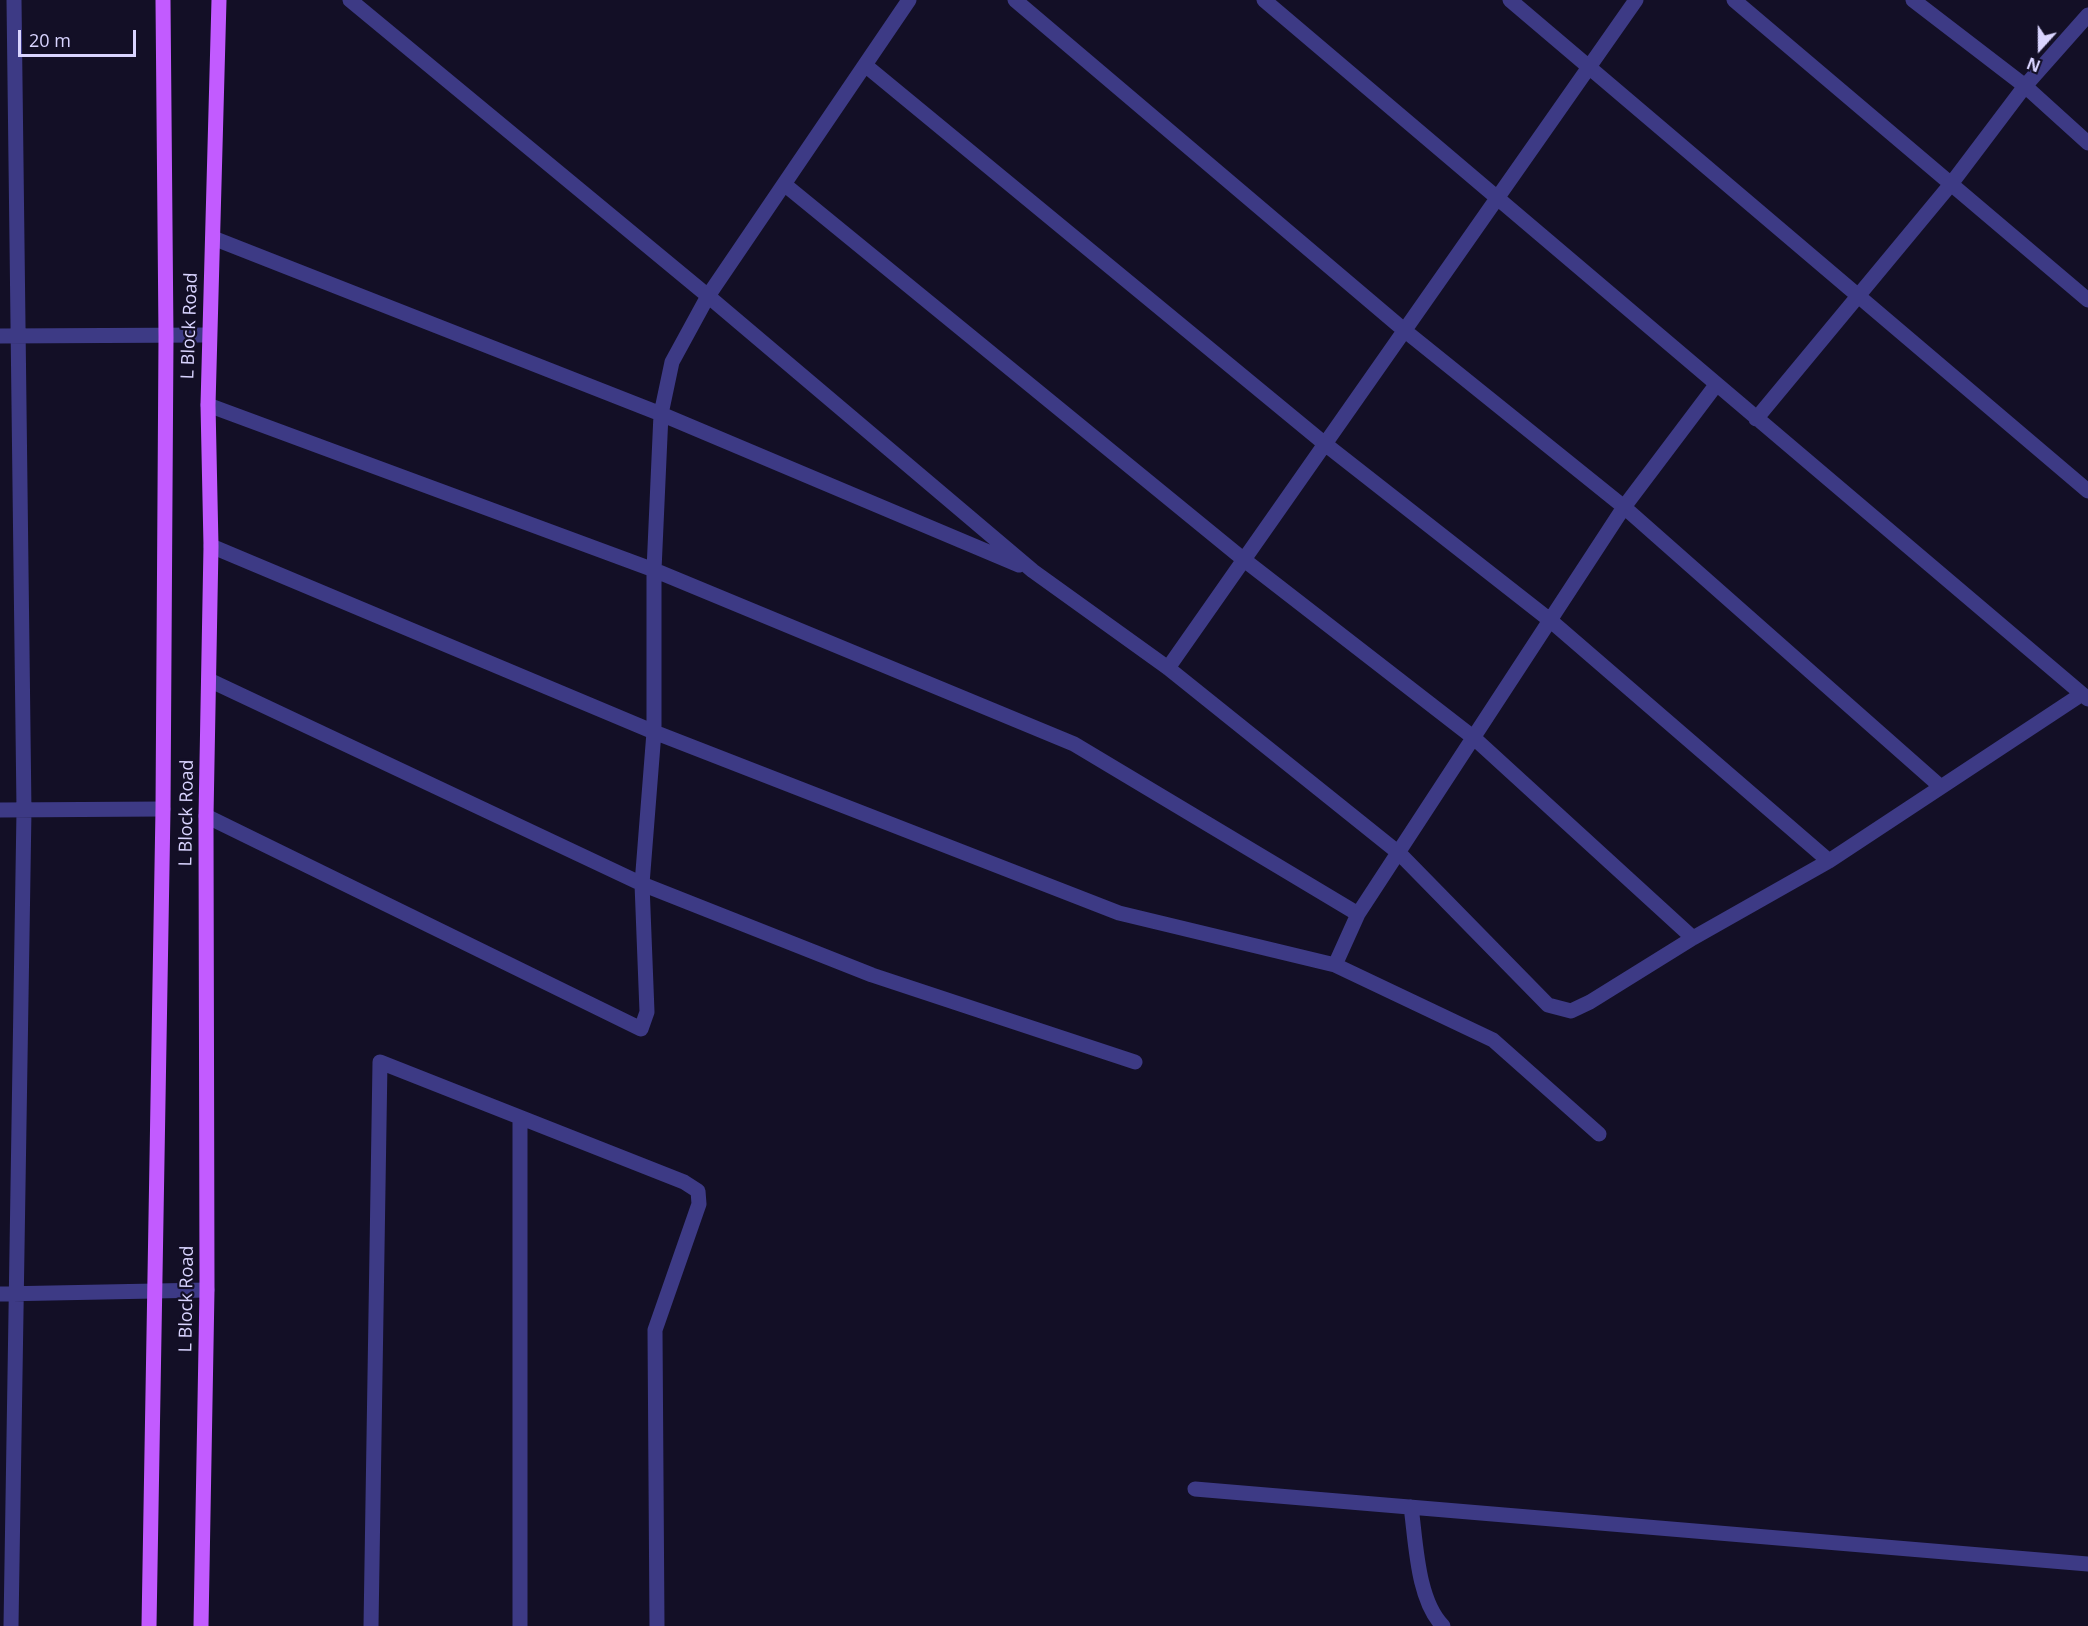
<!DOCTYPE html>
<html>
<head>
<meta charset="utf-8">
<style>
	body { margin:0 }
	#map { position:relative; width:2088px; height:1626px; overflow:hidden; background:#130f26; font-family:"Open Sans",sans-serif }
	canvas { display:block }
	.north { position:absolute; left:2010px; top:18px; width:60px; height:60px; -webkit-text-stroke:4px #130f26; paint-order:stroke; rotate:201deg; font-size:16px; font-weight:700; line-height:24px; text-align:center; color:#d9d4ff }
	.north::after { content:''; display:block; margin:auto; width:21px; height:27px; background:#d9d4ff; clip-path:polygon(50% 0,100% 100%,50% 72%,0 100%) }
	.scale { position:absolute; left:18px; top:30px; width:118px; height:27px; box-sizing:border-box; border:3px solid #d9d4ff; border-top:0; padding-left:8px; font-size:18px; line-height:21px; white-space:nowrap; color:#d9d4ff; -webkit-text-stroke:4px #130f26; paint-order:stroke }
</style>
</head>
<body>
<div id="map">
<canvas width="2088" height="1626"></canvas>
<div class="north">N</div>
<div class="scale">20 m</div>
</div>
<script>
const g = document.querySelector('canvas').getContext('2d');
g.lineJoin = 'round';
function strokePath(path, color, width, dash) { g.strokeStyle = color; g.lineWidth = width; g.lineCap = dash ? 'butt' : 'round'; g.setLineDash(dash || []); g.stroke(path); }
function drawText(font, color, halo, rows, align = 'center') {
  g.font = font + ' "Open Sans",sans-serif'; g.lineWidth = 4.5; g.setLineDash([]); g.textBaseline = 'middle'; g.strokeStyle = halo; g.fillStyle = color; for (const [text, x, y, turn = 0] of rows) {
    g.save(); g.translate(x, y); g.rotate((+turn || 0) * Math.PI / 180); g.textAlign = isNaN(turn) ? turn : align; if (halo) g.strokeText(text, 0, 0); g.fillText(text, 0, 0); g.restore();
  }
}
strokePath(new Path2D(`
	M350 0 708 296 1033 571 1168 668 1400 854 1548 1005 1571 1011 1590 1002 1693 938 1829 861 2082 694
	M1015 0 1404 330 1624 507 1941 787
	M1264 0 2088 699
	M1510 0 2088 491
	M1734 0 2088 300
	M1913 0 2025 86 2088 143
	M865 65 1325 444 1551 621 1829 861
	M784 184 1243 559 1474 738 1693 938
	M213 238 661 414 1019 565
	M0 336 209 335
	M208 405 654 570 1074 744 1358 914
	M1756 419 1951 184 2025 86 2088 15
	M211 546 654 732 1119 913 1335 965 1493 1040 1599 1134
	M1168 668 1636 0
	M209 680 642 884 872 975 1135 1062
	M0 810 163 809
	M206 816 641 1029 647 1012 642 884 654 732V570L661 414 672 362 708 296 909 0
	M1335 965 1358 914 1624 507 1716 385
	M0 1294 207 1290
	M1195 1489 2088 1564
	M1411 1507C1416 1542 1417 1600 1443 1626
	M11 1626 24 810 14 0
	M371 1626 380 1062 684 1182 698 1191 699 1204 655 1330 657 1626
	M520 1626V1119`), '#3d3a85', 15);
strokePath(new Path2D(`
	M149 1626 163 809 166 337 163 0
	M201 1626 207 1290 206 816 211 546 208 405 219 0`), '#c25bff', 15);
drawText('18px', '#d9d4ff', '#130f26', [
	["L Block Road",190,326,-88],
	["L Block Road",187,813,-89],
	["L Block Road",187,1299,-89]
]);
</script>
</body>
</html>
